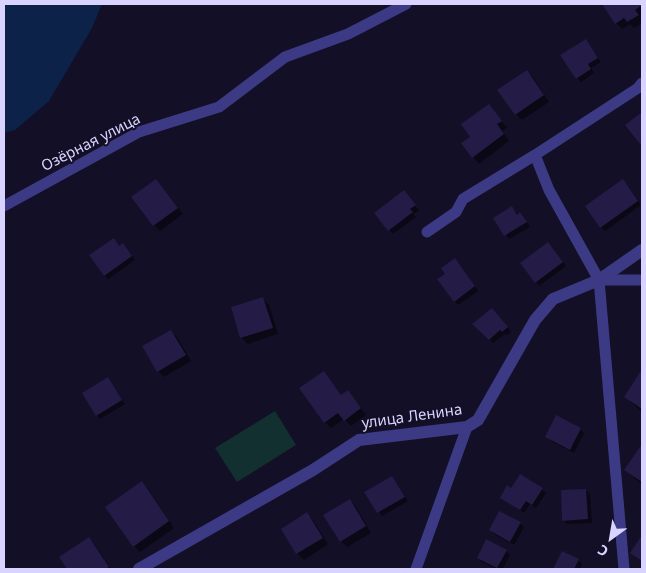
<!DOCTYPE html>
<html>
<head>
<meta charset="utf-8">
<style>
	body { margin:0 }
	#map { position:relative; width:646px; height:573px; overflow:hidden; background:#130f26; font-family:"Noto Sans",sans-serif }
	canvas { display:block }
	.frame { position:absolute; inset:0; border:5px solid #d9d4ff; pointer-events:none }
	.north { position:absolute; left:586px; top:513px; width:50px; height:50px; -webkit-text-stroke:4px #130f26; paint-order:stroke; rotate:212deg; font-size:14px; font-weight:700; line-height:20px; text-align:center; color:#d9d4ff }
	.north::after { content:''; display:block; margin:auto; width:18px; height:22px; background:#d9d4ff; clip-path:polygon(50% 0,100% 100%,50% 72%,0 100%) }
</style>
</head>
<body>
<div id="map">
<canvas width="646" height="573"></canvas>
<div class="frame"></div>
<div class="north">С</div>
</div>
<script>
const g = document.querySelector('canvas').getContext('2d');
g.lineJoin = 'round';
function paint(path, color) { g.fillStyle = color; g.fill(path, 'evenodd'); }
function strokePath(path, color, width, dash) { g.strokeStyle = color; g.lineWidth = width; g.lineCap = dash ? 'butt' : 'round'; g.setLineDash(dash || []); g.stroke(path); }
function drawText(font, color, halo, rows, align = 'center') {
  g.font = font + ' "Noto Sans",sans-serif'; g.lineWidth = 4; g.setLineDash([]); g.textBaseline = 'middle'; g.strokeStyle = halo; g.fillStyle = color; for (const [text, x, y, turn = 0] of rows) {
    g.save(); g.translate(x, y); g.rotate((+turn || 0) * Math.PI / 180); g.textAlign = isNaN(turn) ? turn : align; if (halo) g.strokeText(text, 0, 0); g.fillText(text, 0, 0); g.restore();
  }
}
paint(new Path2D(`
	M275 411 296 445 237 482 215 448Z`), '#12302f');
paint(new Path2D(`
	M4 4H102L92 28 49 101 15 130 4 133Z`), '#0c2248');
paint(new Path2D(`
	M603 4H642V15L641 17 642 23 634 28 630 24 622 29 616 23Z
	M586 40 601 62 591 68 594 73 581 82 577 78Z
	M527 71 533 77 549 102 522 120 516 114Z
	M489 106 507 128 502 131 509 141 479 164 473 157 471 137Z
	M156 180 183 214 160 231 154 225Z
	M627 185 641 205 605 231 601 227Z
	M407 196 419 210 413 214 416 217 393 234 376 213Z
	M512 208 518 215 520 214 524 218 530 227 509 239 495 218Z
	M114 240 120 247 123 245 135 260 108 279 104 275Z
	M552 247 566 266 539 286 536 282Z
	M459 263 478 291 458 305 454 301Z
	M263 299 269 305 278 334 248 344 242 338 233 308Z
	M496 313 511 332 507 335 505 334 493 343 474 324Z
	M171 331 177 337 191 361 164 377 158 371Z
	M642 371V412L625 397Z
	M324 372 342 396 348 392 366 415 351 426 344 419 331 428 325 422Z
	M108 379 125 404 100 419 97 416Z
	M580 429 584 433 574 453 551 441 547 437Z
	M642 446V485L626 470Z
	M392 477 408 501 382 516 366 493Z
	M141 483 148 489 174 528 140 552 134 546Z
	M542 489 546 493 536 508 530 504 524 513 501 497 512 490Z
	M586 490 590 494 592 523 567 524 563 520Z
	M350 500 356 507 371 533 347 547 341 541Z
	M307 514 313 520 328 544 304 560 297 553 282 529Z
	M520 523 524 527 514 545 494 534 491 530Z
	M89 539 95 545 111 569H69L61 557Z
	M506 551 510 555 503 569H497L482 562 478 558Z
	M562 553 578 560 582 564 580 569H555Z`), '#0007');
paint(new Path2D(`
	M602 4H642V5L635 10 639 15 627 22 624 18 615 24Z
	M586 39 598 58 588 64 591 69 576 79 560 55Z
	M527 70 544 95 515 115 497 90Z
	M489 104 502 121 497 124 504 134 472 158 461 143 470 137 461 124Z
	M642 112V143L640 144 625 125Z
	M156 179 178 208 153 226 131 197Z
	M623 179 638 201 600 228 585 206Z
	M404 190 416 205 410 209 413 212 388 231 374 213Z
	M512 206 517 215 520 212 527 222 504 236 493 218Z
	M114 238 119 246 123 243 132 256 104 276 89 255Z
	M548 242 563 262 535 283 520 263Z
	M455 258 475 286 454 302 437 279 445 274 441 268Z
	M263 297 273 328 240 338 231 307Z
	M492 308 508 327 502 332 500 330 489 340 472 324Z
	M171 330 186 355 157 372 142 346Z
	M642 369V409L624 397Z
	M324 371 341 395 348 390 361 408 344 421 338 413 324 423 299 388Z
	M108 377 122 400 96 416 82 393Z
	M556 415 581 428 570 450 545 437Z
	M642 444V482L624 470Z
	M520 474 543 488 532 505 526 501 520 510 500 498 507 485 511 488Z
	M392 476 405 497 377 513 364 492Z
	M142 481 169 521 133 547 105 507Z
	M586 489 588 519 562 521 561 490Z
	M350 499 366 526 340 542 323 515Z
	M499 511 521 522 510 542 489 530Z
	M307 512 323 538 296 554 281 529Z
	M642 535V561L630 553Z
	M89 537 109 567 105 569H67L59 557Z
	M486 539 507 550 497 568 477 558Z
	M562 551 579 559 574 569H553Z`), '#241b47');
strokePath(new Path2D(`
	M535 155 638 88 642 83
	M4 206 139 132 219 107 285 57 348 34 406 4
	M427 232 456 212 463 199 535 155 549 190 599 280
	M416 569 467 427
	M624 569 599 280H642`), '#3d3a85', 11);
strokePath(new Path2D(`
	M139 569 313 470 359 440 467 427 478 420 535 320 553 299 599 280 642 250`), '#3d3a85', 12);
drawText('15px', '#d9d4ff', '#130f26', [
	["Озёрная улица",91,143,-27],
	["улица Ленина",412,417,-8]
]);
</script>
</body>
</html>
